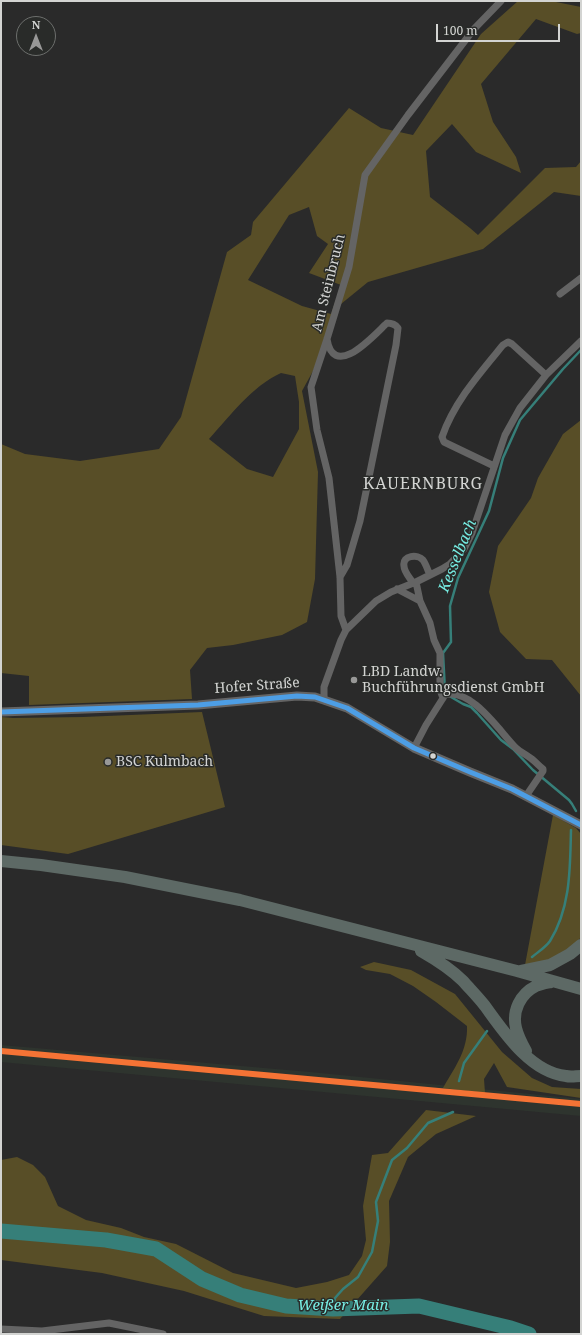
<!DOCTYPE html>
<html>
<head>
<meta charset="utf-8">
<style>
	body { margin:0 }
	#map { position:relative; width:582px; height:1335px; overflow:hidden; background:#2a2a2a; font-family:"Noto Serif",serif }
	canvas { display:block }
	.frame { position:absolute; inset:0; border:2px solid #d3d4d2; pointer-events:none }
	.north { position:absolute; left:16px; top:16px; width:40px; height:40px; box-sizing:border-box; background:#292b29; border:1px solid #6d6f6d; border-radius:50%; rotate:0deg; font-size:11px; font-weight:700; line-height:16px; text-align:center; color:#d3d4d2 }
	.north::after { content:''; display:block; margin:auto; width:14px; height:18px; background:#989897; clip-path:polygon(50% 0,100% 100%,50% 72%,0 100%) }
	.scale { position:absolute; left:436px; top:24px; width:124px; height:18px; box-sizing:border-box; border:2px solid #d3d4d2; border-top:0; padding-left:5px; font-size:12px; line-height:14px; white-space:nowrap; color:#d3d4d2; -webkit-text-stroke:3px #292b29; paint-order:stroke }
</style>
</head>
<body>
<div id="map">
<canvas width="582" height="1335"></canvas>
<div class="frame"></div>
<div class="north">N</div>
<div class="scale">100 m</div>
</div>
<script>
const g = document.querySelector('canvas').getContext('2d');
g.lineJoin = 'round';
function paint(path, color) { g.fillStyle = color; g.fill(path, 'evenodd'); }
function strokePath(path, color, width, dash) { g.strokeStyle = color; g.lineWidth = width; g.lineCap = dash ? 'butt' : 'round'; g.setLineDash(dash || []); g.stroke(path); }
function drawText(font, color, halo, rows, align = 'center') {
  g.font = font + ' "Noto Serif",serif'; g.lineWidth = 3; g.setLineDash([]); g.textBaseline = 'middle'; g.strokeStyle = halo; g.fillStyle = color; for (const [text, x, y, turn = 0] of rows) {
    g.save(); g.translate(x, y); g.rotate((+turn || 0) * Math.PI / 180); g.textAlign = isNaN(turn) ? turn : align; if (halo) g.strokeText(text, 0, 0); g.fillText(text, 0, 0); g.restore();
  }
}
paint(new Path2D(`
	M1 1045 310 1072 581 1099V1116L1 1062Z`), '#2e342e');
paint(new Path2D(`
	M518 1H551L581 7V33L577 34 536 19 481 84 493 122 516 157 521 173 476 152 452 124 426 151 430 197 470 228 478 235 545 168 576 167 581 161V196L554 192 483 249 368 282 341 304 313 371 302 391 318 472 315 579 307 622 282 635 233 645 207 648 190 670 192 699 29 705V676L1 673V444L25 454 80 461 159 449 181 417 227 252 251 235 253 222 349 108 381 128 413 135 481 34ZM309 207 317 236 328 244 309 273 341 285 331 314 302 306 248 280 289 215ZM281 373 295 376 299 402V429L273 477 247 469 209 439C231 415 251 387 281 373Z
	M581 420V696L552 660 526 659 500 632 489 592 498 546 531 498 538 478 563 434Z
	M202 712 225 807 68 854 1 845V717L13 718 83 717Z
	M553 815 576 828 581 834V937L573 947 541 964 525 965Z
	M374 962 411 970 455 994 502 1052 532 1078 552 1087 581 1089V1098L507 1087 494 1063 484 1079 485 1093 443 1088C455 1067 468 1050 467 1026L436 1002 413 986 390 974 366 970 360 967Z
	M426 1110 476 1116 436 1134 408 1157 389 1201 390 1242 387 1266 340 1319 264 1316 184 1291 102 1273 1 1260V1160L17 1157 33 1165 45 1177 58 1206 86 1220 121 1228 144 1237 176 1244 233 1273 296 1288 327 1282 349 1275 362 1256 366 1240 363 1206 372 1155 388 1153Z`), '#584e27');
strokePath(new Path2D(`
	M448 693 445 691 443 653 451 642 450 606 458 578 489 511 503 458 520 420 563 369 581 350
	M451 697 463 704 471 707 477 713 501 740 513 749 533 770 569 800 572 804 576 811
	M532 957C538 952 546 947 550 941 571 907 570 867 571 830
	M459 1081 464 1063 487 1031
	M333 1309 335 1298 343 1289 358 1277 372 1252 378 1221 376 1202 392 1160 407 1148 428 1123 453 1112`), '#367f79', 2.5);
strokePath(new Path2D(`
	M1 1231 106 1240 156 1249 202 1279 240 1295 286 1306 333 1309 419 1306 511 1328 529 1334`), '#367f79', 15);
strokePath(new Path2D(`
	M560 294 581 278
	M327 339C334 381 374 335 387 323 392 323 395 324 398 328L396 345 360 521 347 565 340 577
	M494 466 444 442 442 437C454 402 480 373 503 345L508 342 512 344 546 375
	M416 582 420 601 430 623 434 640 440 653V690L443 698
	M413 583C410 578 404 572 404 566 402 555 418 554 423 560 426 564 428 571 430 575
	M397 589 420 601
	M346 630 341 616 340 577 329 478 317 430 311 387 327 339 349 267 365 175 408 115 474 29 501 1
	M324 700V687L341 640 346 630 376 601 391 592 416 582 442 569 450 564 464 549 472 533 505 435 520 408 546 375 581 341
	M414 748 426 725 445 695C471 687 500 732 516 748 520 752 525 754 529 757 534 760 538 765 543 769V771L526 796
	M1 1329 42 1331 109 1323 163 1334`), '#646464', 7);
strokePath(new Path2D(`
	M1 712 198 705 297 696 315 697 347 708 414 748 470 772 512 789 581 825`), '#646464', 9);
strokePath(new Path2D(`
	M1 861 41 865 125 877 240 900 517 971 581 989
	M421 951C435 959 451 969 463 981 470 989 478 997 485 1006 504 1032 530 1072 566 1076 571 1077 576 1076 581 1076
	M521 971 550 965 570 954 581 945
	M526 1051C522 1044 518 1036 516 1028 512 1011 520 994 536 986 540 984 546 983 551 982`), '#5d6965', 12);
strokePath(new Path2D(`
	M1 712 198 705 297 696 315 697 347 708 414 748 470 772 512 789 581 825`), '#4d9ee5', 5);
strokePath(new Path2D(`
	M1 1051 581 1104`), '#f57335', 6);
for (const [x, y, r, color] of [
	[354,680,4,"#989897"],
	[433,756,3.5,"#d3d4d2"],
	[108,762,4,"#989897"]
]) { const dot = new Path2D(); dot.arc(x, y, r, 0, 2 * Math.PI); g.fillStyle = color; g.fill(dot); strokePath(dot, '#292b29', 1.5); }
drawText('14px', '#d3d4d2', '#292b29', [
	["Am Steinbruch",329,283,-76],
	["Hofer Straße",257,686,-4]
]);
drawText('14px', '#d3d4d2', '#292b29', [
	["LBD Landw.",362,672],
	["Buchführungsdienst GmbH",362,688],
	["BSC Kulmbach",116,762]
], 'left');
drawText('italic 15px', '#76ece3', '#292b29', [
	["Kesselbach",458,556,-68],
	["Weißer Main",343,1306]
]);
g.letterSpacing = '1px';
drawText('16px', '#d3d4d2', '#292b29', [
	["KAUERNBURG",423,484]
]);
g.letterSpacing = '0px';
</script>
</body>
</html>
